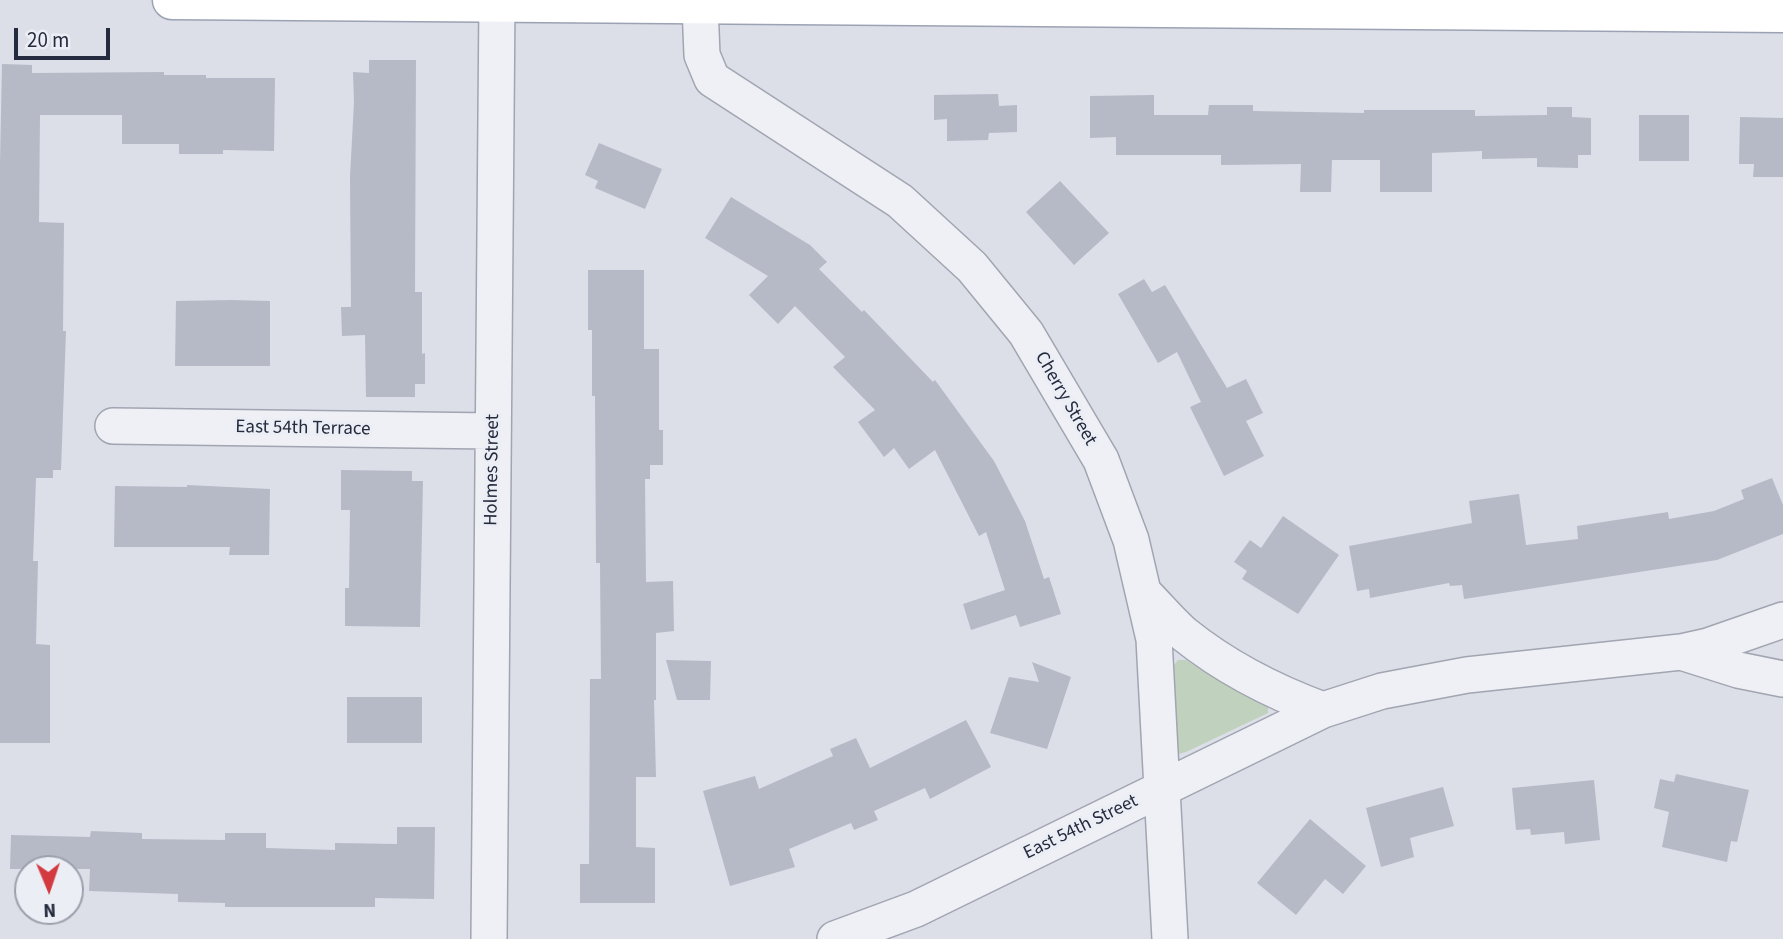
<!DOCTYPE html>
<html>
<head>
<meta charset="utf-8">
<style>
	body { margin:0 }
	#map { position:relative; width:1783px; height:939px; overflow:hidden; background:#dcdfe7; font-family:"Source Sans 3",sans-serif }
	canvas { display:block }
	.north { position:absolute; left:14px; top:855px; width:70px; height:70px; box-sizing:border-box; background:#ebeef5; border:2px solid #9ca0ac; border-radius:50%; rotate:178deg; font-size:19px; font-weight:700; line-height:28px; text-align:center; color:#252b3e }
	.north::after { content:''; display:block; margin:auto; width:24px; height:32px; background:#d33a40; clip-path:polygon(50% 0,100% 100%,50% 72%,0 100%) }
	.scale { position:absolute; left:14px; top:28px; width:96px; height:32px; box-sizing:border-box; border:4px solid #252b3e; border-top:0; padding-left:9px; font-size:21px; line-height:24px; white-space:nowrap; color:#252b3e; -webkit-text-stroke:5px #ebeef5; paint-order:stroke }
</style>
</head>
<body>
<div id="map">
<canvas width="1783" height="939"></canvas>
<div class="north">N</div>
<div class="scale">20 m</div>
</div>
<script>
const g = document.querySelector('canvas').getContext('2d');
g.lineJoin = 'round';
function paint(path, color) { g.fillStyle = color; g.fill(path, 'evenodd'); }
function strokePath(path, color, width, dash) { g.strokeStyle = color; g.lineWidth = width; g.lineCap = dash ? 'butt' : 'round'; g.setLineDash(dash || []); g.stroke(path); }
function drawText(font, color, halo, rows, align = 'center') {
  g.font = font + ' "Source Sans 3",sans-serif'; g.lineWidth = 6; g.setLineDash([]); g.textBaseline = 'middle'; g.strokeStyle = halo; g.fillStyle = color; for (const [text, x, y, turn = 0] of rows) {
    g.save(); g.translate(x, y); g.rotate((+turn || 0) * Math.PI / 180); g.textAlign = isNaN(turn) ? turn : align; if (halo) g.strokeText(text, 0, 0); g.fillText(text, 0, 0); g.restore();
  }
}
paint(new Path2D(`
	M1178 660H1186L1210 675 1261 701 1268 706V713L1186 752 1178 754C1175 724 1175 695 1174 665Z`), '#c0d1bd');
paint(new Path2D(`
	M369 60H416L415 292H422V354L425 353V384H415V397H366L365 335 342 336 341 307H351L350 177 354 102 353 72 369 73Z
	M2 64 32 65V73L164 72V75H206V78H275L274 151 223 150V154H179V144H122V115H40L39 222 64 223 63 331H66L61 470H53V478H36L33 561H38L36 644 50 645V743H0V163Z
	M998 94 999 106 1017 105V132L989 133 988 140 947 141V119L934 120V95Z
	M1154 95V115H1208L1209 105H1253V111L1364 113V110H1475V116L1547 115V107H1572V117L1591 118V155H1578V168L1537 167V158L1482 159V151L1432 153V192H1380V160H1332L1331 192H1300L1301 164 1221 165V155H1116V137L1090 138V96Z
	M1639 115H1689V161H1639Z
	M1740 117 1783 118V177H1753L1754 164H1739Z
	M599 143 662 169 645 209 595 188 598 181 585 175Z
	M1060 181 1109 233 1074 265 1026 212Z
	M731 197 810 245 827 262 819 269 862 312 864 310 933 382 935 380 994 461 1025 521 1044 579 1049 577 1061 614 1020 627 1016 615 971 630 963 604 1005 590 986 532 979 536 935 450 909 469 894 448 884 457 858 422 875 410 833 367 845 357 795 306 778 324 749 295 768 276 705 238Z
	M588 270H644V349H659V430H663V465H650V479H645L646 582 673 581 674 631 656 633V700H654L656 777H636V847L655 848V903H580V864H589L590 679H601L600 563H596L595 396H592V330H588Z
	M1144 279 1152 292 1165 285 1227 388 1246 379 1263 413 1246 421 1264 456 1224 476 1190 407 1201 402 1177 352 1158 363 1118 294Z
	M231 300 270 301V366H175L176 301Z
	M341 470 412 471V481H423L420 627 345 626V588H349L350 510H341Z
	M1772 478 1783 505V534L1717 560 1464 599 1462 585 1450 586 1449 583 1370 598 1369 589 1357 591 1349 546 1472 523 1469 501 1519 494 1526 545 1578 539 1577 526 1668 512 1669 519 1714 511 1744 499 1741 490Z
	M187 485 270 489 269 555H229L230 547H114L115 486 187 487Z
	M1283 516 1339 555 1298 614 1242 579 1247 571 1234 562 1250 540 1261 548Z
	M666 660 711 661 710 700H677Z
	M1032 662 1071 677 1047 749 990 733 1009 677 1039 682Z
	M347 697H422V743H347Z
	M966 720 991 767 930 799 925 788 874 811 878 820 854 830 851 823 789 849 795 867 730 886 703 791 755 776 759 789 833 756 830 749 856 738 870 768Z
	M1676 774 1749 790 1737 842 1731 841 1727 862 1662 847 1669 812 1654 808 1660 779 1674 782Z
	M1594 780 1600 840 1565 844 1564 832 1531 835 1530 829 1516 830 1512 788Z
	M1443 787 1454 826 1410 838 1414 857 1381 867 1366 808Z
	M1310 819 1366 866 1343 894 1325 879 1296 915 1257 883Z
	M397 827H435L434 899 375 898V907H225V903L178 902V894L89 891 90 869H10L11 835 90 837 91 831 142 833V839L225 840V833H266V848L335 850V843L397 844Z`), '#b6bac7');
const minor = new Path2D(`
	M700 6 702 55 712 79 900 201 972 267 1026 333 1101 460 1131 540 1154 639 1170 939
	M113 426 493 431
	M1145 594C1158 607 1170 622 1184 634 1225 667 1274 692 1323 710
	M1681 652 1708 646 1783 620
	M489 939 497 0
	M835 939 916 909 1323 710 1382 691 1467 675 1681 652 1738 670 1783 679`);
const major = new Path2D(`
	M172 0 1783 13`);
strokePath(minor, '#a1a5b1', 38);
strokePath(major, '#9ba2b3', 41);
strokePath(minor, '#eff0f5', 35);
strokePath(major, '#fff', 38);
drawText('19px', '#252b3e', '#ebeef5', [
	["Cherry Street",1065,399,60],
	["East 54th Terrace",303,429,1],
	["Holmes Street",493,470,-89],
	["East 54th Street",1081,828,-26]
]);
</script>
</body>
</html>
